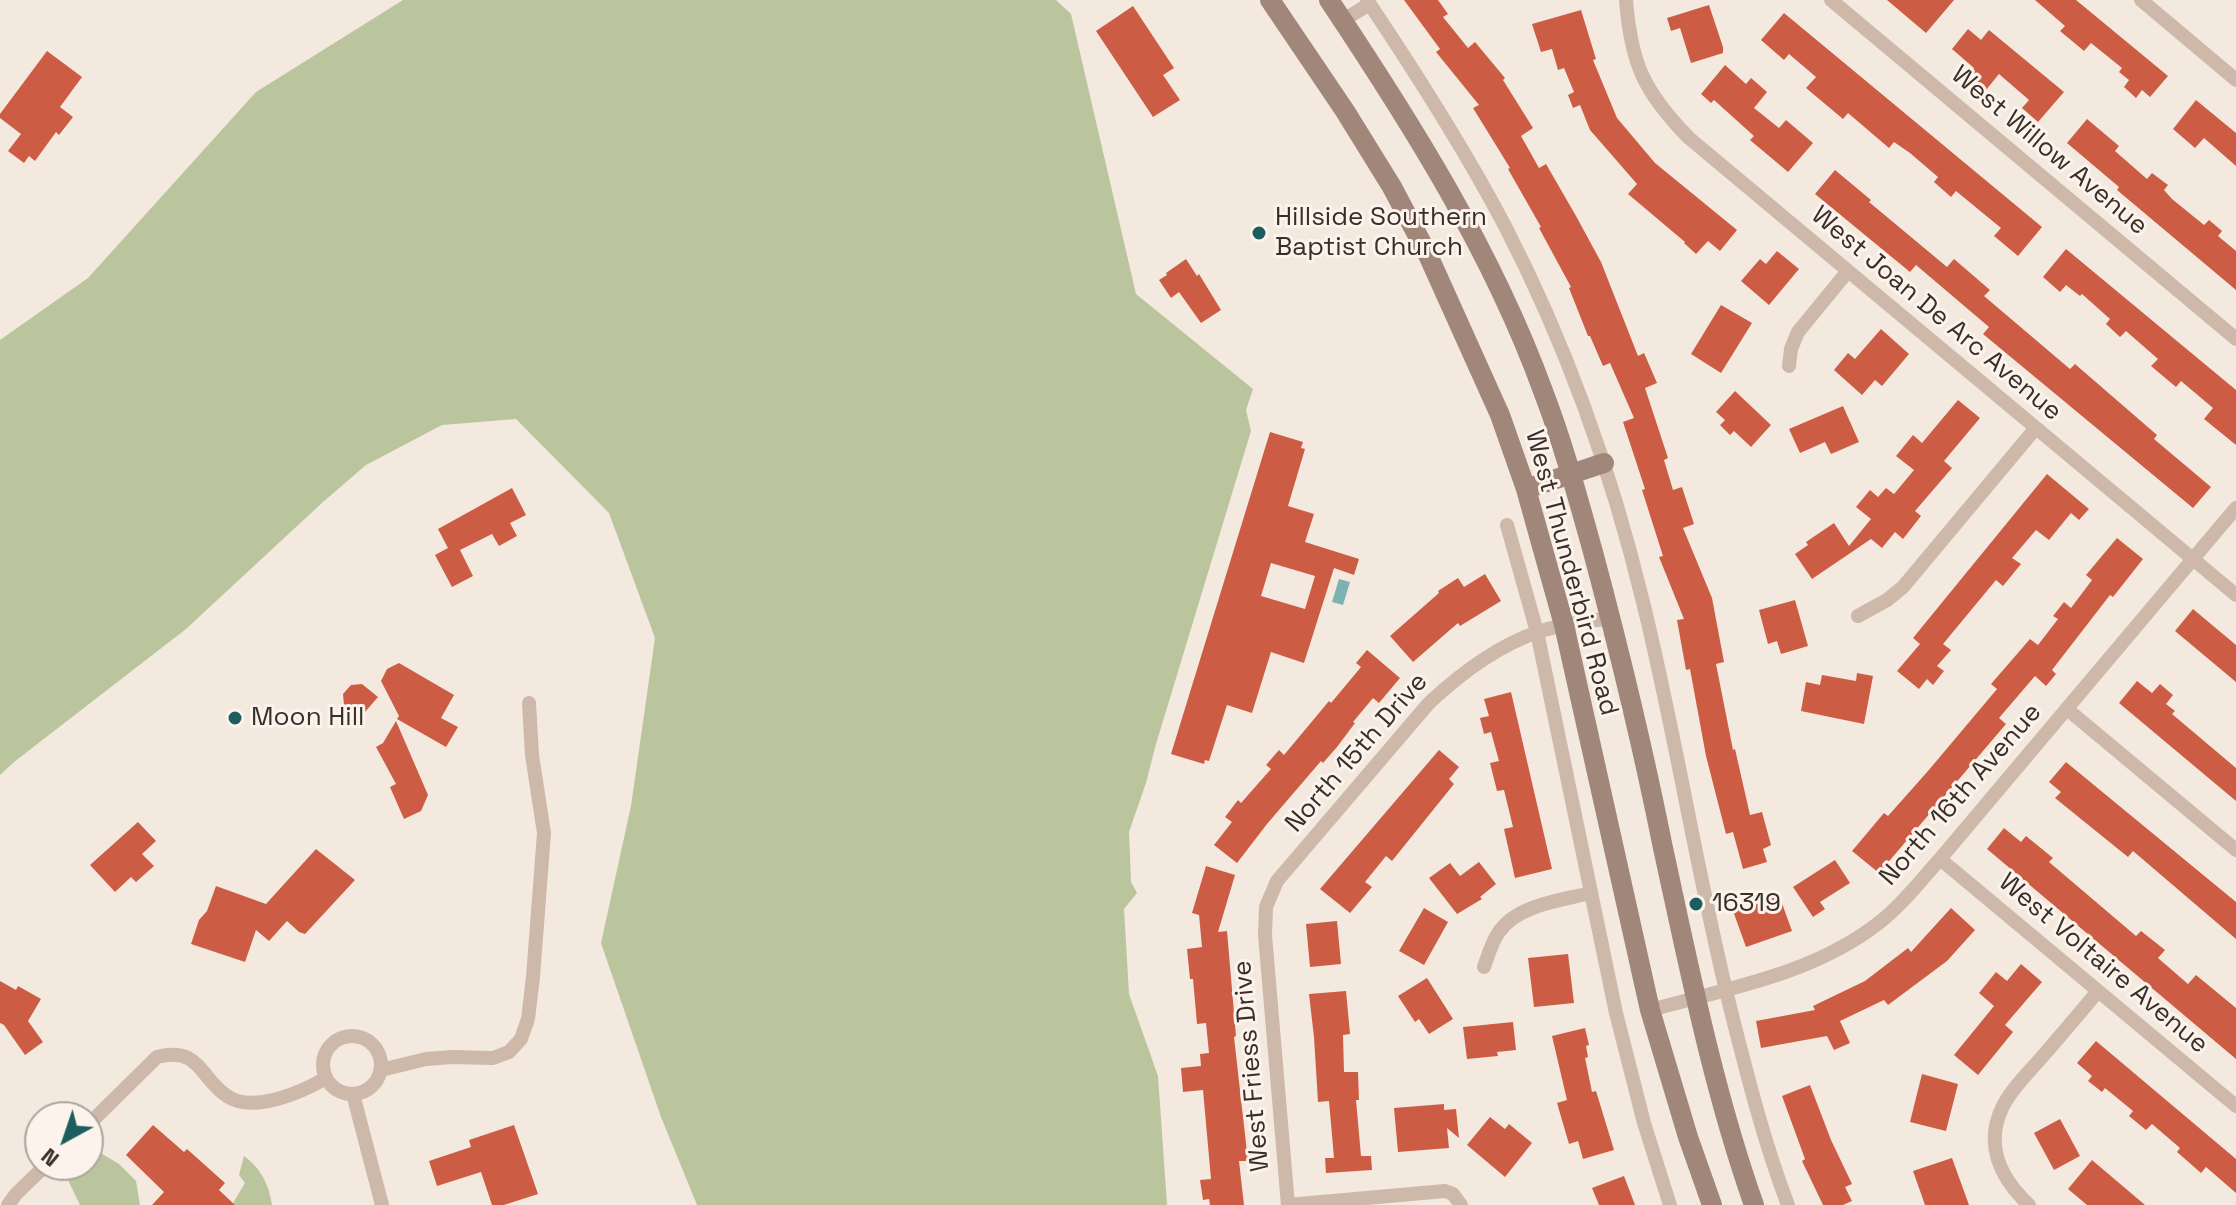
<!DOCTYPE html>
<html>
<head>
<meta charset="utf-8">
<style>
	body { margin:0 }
	#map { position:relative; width:2236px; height:1205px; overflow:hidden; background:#f4e9df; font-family:"Space Grotesk",sans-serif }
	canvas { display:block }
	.north { position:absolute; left:24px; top:1101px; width:80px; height:80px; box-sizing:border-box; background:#fbf3ec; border:2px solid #aea49e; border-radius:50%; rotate:220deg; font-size:22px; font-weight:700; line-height:32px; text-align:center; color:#3a2e29 }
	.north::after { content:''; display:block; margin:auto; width:28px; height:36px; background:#1c5e5f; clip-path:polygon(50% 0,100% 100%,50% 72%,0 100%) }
</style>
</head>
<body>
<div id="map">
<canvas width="2236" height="1205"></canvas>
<div class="north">N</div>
</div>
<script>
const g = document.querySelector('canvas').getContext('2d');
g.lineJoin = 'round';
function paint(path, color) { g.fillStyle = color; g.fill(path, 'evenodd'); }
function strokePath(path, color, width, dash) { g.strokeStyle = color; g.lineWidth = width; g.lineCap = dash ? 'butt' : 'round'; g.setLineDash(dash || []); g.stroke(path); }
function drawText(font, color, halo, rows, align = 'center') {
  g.font = font + ' "Space Grotesk",sans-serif'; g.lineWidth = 6; g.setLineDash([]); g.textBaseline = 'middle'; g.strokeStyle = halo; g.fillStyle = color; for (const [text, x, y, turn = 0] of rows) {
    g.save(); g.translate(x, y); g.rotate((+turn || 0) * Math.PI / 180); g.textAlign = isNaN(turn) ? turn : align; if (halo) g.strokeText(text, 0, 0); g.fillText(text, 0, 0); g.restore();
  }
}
paint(new Path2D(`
	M403 0H1056L1071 14 1136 294 1253 389 1246 410 1251 431 1156 744 1146 783 1129 832 1131 882 1137 893 1124 909 1129 994 1158 1076 1167 1205H697L661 1117 601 943 631 806 655 638 609 513 516 419 442 425 366 465 323 502 186 629 14 762 0 775V340L88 278 256 92Z
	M99 1152 119 1164 136 1181 140 1205H80L65 1174 73 1165H88V1156Z
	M244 1156C261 1168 269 1185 272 1205H232L245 1183 239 1175Z`), '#bac59d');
paint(new Path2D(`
	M1339 579 1350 582 1343 605 1332 602Z`), '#7cb3b2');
paint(new Path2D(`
	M1404 0H1438L1448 14 1443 17 1468 48 1475 42 1505 78 1503 80 1533 128 1521 136 1539 168 1546 164 1576 216 1601 262 1638 356 1644 353 1657 383 1645 388 1668 458 1664 460 1673 490 1682 487 1694 524 1683 528 1712 598 1724 662 1716 664 1733 750 1735 749 1750 815 1762 812 1771 845 1763 849 1767 862 1743 869 1733 832 1726 834 1706 756 1690 669 1686 670 1677 620 1684 619 1659 557 1663 556 1642 490 1645 489 1623 422 1634 418 1610 363 1603 366 1590 336H1588L1569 288 1571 287 1539 228 1541 227 1508 169 1510 168 1473 108 1479 105 1436 52 1440 49Z
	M1887 0H1954L1926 33Z
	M2035 0H2076L2168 76 2150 97 2142 90 2136 98 2124 87 2129 80 2119 72 2122 68 2091 43 2084 51 2060 31 2065 26Z
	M1709 5 1723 47V53L1691 63 1680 28 1671 31 1667 18Z
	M1133 6 1174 68 1163 75 1180 100 1153 117 1096 31Z
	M1581 10 1596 59 1593 60 1617 118 1655 163 1737 230 1720 251 1708 241 1696 254 1684 243 1685 242 1628 194 1637 184 1590 130 1580 105 1573 108 1568 95 1574 92 1564 68 1558 70 1552 49 1541 52 1532 24Z
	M1784 13 2042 227 2018 256 1994 236 2001 228 1956 191 1951 197 1934 182 1938 177 1910 153 1894 142 1889 148 1848 113 1843 119 1806 88 1816 77 1789 54 1784 60 1761 40Z
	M1968 29 1981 40 1989 30 2064 92 2038 122 2022 108 2029 100 1999 74 1986 90 1969 75 1974 68 1952 49Z
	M47 51 82 77 60 107 73 117 59 135 56 132 35 161 29 156 24 163 8 151 21 134 0 118V114Z
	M1725 65 1746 84 1751 78 1767 92 1754 108 1779 128 1786 120 1813 143 1788 172 1750 140 1754 136 1714 100 1711 103 1701 94Z
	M2196 100 2236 133V166L2204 138 2195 148 2173 129Z
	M2087 119 2119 146 2115 151 2147 179 2152 173 2168 185 2164 190 2172 199 2204 225 2209 220 2222 231 2218 236 2236 251V290L2117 190 2119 187 2067 143Z
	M1835 170 1871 200 1869 202 1947 267 1954 259 1990 290 1984 296 2070 369 2075 364 2157 435 2154 439 2211 487 2193 508 1983 334 1989 327 1916 265 1910 272 1815 194Z
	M2066 249 2236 390V445L2204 419 2213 408 2181 381 2176 387 2151 366 2158 359 2126 331 2120 337 2106 324 2110 319 2082 294 2080 296 2066 285 2060 292 2043 277Z
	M1777 251 1799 269 1769 305 1741 281 1760 259 1766 264Z
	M1186 259 1197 276 1199 274 1221 310 1201 323 1179 292 1171 298 1159 280 1167 275 1166 273Z
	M1721 305 1752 323 1721 373 1691 354Z
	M1881 329 1909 354 1882 386 1875 380 1862 395 1834 370 1848 353 1855 359Z
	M1735 391 1771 425 1751 447 1734 431 1730 435 1720 425 1725 420 1716 412Z
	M1958 400 1980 418 1944 461 1952 468 1915 511 1921 516 1903 539 1895 532 1882 548 1871 539 1812 579 1795 554 1808 545 1806 542 1834 523 1849 546 1871 519 1856 507 1870 490 1878 497 1886 488 1894 494 1914 470 1896 456 1913 435 1922 443Z
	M1843 406 1859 442 1831 454 1825 442 1800 453 1789 429Z
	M1270 432 1303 442 1301 448 1305 449 1288 506 1314 514 1305 542 1359 559 1354 575 1334 568 1304 663 1271 652 1252 713 1227 705 1209 761 1205 760 1204 764 1171 754ZM1271 563 1315 576 1305 609 1261 596Z
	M2047 474 2089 509 2079 520 2071 513 2049 540 2036 530 2012 558 2021 564 2003 586 1996 580 1943 644 1951 650 1937 666 1944 671 1933 685 1927 679 1919 689 1897 671 1920 644 1913 638Z
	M512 488 526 515 510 523 517 536 499 546 492 534 460 550 473 576 452 587 435 555 448 548 438 529Z
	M2117 538 2143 559 2113 597 2110 595 2052 670 2056 674 2046 686 2035 676 1999 718 2006 724 1879 873 1852 851 1884 813 1888 816 1928 771 1997 689 1991 684 2030 639 2038 645 2058 619 2053 616 2064 602 2071 608 2092 580 2086 575Z
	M1485 574 1501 601 1460 626 1458 623 1413 662 1390 636 1439 593 1438 591 1458 578 1464 587Z
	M1795 600 1808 646 1781 654 1777 641 1768 644 1759 610Z
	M2193 609 2236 645V682L2175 631Z
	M1367 650 1400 678 1379 703 1373 698 1353 722 1355 723 1337 747 1323 763 1321 761 1267 824 1237 863 1214 845 1232 822 1225 817 1238 800 1241 803 1271 769 1266 765 1279 750 1284 755 1329 701 1331 703 1361 667 1356 663Z
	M399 663 454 695 441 718 458 727 446 747 397 719 399 716 381 681 387 669Z
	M1857 673 1873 676 1864 724 1801 711 1806 682 1820 685 1822 675 1856 681Z
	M2137 681 2152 693 2160 684 2173 695 2166 704 2175 711 2172 714 2236 768V801L2119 703Z
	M362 684 378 697 365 712 353 713 344 705 343 694 351 685Z
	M1511 692 1552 869 1515 878 1504 829 1513 827 1504 790 1497 791 1490 763 1499 761 1491 732 1484 734 1480 718 1489 716 1484 699Z
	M396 721 428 795 421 811 404 819 390 787 396 784 376 747 383 743Z
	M1439 750 1459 767 1449 779 1454 784 1392 861 1386 856 1365 882 1372 887 1350 913 1320 889Z
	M2066 762 2236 902V939L2133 851 2128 857 2055 798 2061 792 2049 782Z
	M138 822 156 841 142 854 154 866 136 882 131 877 115 892 90 865Z
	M2004 828 2021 842 2026 836 2053 858 2049 862 2136 936 2141 931 2165 950 2158 958 2188 984 2196 975 2236 1008V1059L1987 849Z
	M316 849 355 880 305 934 299 932 287 921 269 941 256 930 245 962 191 944 199 920 207 911 216 886 266 904Z
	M1835 860 1850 883 1820 902 1825 909 1813 917 1793 887Z
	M1479 862 1496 884 1480 897 1482 899 1457 914 1429 878 1450 863 1460 876Z
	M1206 866 1235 875 1218 932 1227 931 1236 1036 1234 1037 1248 1161H1239L1244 1205H1210L1209 1199 1203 1200 1200 1180 1211 1179 1203 1090 1183 1092 1181 1068 1201 1066 1200 1054 1209 1053 1206 1023 1197 1024 1193 979H1190L1187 949 1202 947 1199 915 1192 913Z
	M1779 895 1792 931 1746 947 1733 911Z
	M1424 908 1448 922 1424 965 1399 951Z
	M1951 908 1975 930 1947 961 1888 1005 1884 1000 1840 1021 1850 1043 1834 1050 1827 1036 1761 1048 1756 1021 1815 1010 1813 1006 1865 981 1908 948 1911 952Z
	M1337 921 1341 964 1310 967 1306 924Z
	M1568 954 1574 1003 1534 1007 1528 958Z
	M2021 964 2042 982 2005 1025 2013 1032 1978 1075 1954 1055 1994 1006 1979 993 1996 972 2007 981Z
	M1427 978 1453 1019 1429 1034 1419 1019 1415 1022 1398 996Z
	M0 981 16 990 18 986 41 999 28 1021 43 1042 25 1055 4 1025 0 1023Z
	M1346 991 1350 1034 1343 1035 1344 1072H1358L1359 1100H1356L1361 1156H1371L1372 1170 1326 1173 1325 1158H1334L1329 1101 1318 1102 1314 1037 1309 994Z
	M1513 1022 1516 1050 1497 1052 1498 1056 1467 1059 1463 1027Z
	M1585 1028 1589 1045 1586 1046 1588 1057 1585 1058 1592 1092 1596 1091 1614 1150 1583 1159 1578 1141 1569 1144 1557 1103 1567 1100 1552 1036Z
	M2096 1041 2236 1159V1193L2206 1167 2201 1173 2177 1152 2180 1148 2152 1124 2146 1130 2129 1116 2133 1111 2105 1088 2102 1092 2088 1081 2092 1076 2077 1063Z
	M1922 1074 1958 1084 1946 1131 1910 1122Z
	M1810 1085 1831 1140 1852 1184 1845 1187 1852 1201 1843 1205H1823L1802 1161 1805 1159 1782 1096Z
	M1444 1104V1110L1456 1109 1459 1138 1447 1128 1449 1148 1398 1152 1394 1108Z
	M1490 1117 1505 1129 1509 1124 1532 1143 1505 1177 1467 1145Z
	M2060 1119 2080 1156 2054 1170 2034 1133Z
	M153 1125 184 1152 187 1149 225 1183 219 1190 235 1205H152L164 1192 126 1155Z
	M514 1125 538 1194 504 1205H492L481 1172 437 1186 429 1161 471 1147 469 1140Z
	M1952 1158 1969 1205H1925L1913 1171Z
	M2092 1160 2145 1205H2087L2068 1189Z
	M1624 1176 1635 1205H1599L1592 1188Z`), '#cc5d44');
strokePath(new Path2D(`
	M1367 0C1416 73 1464 148 1505 226 1566 344 1612 474 1643 602 1677 740 1698 881 1733 1019 1749 1082 1765 1145 1788 1205
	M1626 0C1631 64 1644 92 1689 138L2236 595
	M1831 0 2236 339
	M2141 0 2236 80
	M1343 20 1370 4
	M1789 366 1791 349 1798 332 1848 271
	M1507 525 1537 632 1616 1013 1644 1123 1670 1205
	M1858 616 1887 600 1903 587 2035 429
	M2067 709 2236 850
	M1940 859 2236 1106
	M1484 967C1488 956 1492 941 1499 932 1517 905 1562 900 1591 893
	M1650 1010C1730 988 1814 974 1880 922 1903 904 1921 880 1940 859L2236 508
	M323 1065a29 29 0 1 1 58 0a29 29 0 1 1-58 0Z
	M381 1070 426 1059 452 1057 493 1058 509 1052 521 1039 528 1019 533 977 544 833 532 755 529 703
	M353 1094 382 1205
	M88 1125 157 1057C200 1046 199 1077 227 1096 253 1114 302 1092 326 1078
	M8 1205 16 1194 46 1165
	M1288 1205 1265 935 1266 907 1277 881 1429 703C1460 674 1497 646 1538 632 1561 624 1586 622 1611 618
	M1288 1205 1445 1191 1453 1194 1461 1205
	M2029 1205C2000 1178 1984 1144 2003 1106 2012 1088 2029 1072 2042 1057 2061 1035 2080 1013 2098 991`), '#cdb8a9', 14);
strokePath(new Path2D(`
	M1270 0 1345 111 1392 187 1428 255 1500 415 1526 489 1564 625 1650 1010 1688 1137 1712 1205
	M1329 0C1411 123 1492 251 1543 391 1563 443 1578 498 1593 552 1619 649 1643 748 1663 848 1689 967 1713 1089 1754 1205
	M1526 489 1604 463`), '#a1867a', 20);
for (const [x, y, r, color] of [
	[1259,233,8,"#1c5e5f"],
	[235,718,8,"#1c5e5f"],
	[1696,904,8,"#1c5e5f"]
]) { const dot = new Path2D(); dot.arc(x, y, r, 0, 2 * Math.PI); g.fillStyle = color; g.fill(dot); strokePath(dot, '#fbf3ec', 3); }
drawText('26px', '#3a2e29', '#fbf3ec', [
	["West Willow Avenue",2049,151,40],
	["West Joan De Arc Avenue",1936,314,40],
	["West Thunderbird Road",1571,573,75],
	["North 15th Drive",1357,753,-49],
	["North 16th Avenue",1961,795,-49],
	["West Voltaire Avenue",2103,964,40],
	["West Friess Drive",1252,1066,-95]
]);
drawText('26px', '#3a2e29', '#fbf3ec', [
	["Hillside Southern",1275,218],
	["Baptist Church",1275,248],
	["Moon Hill",251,718],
	["16319",1712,904]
], 'left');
</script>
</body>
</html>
